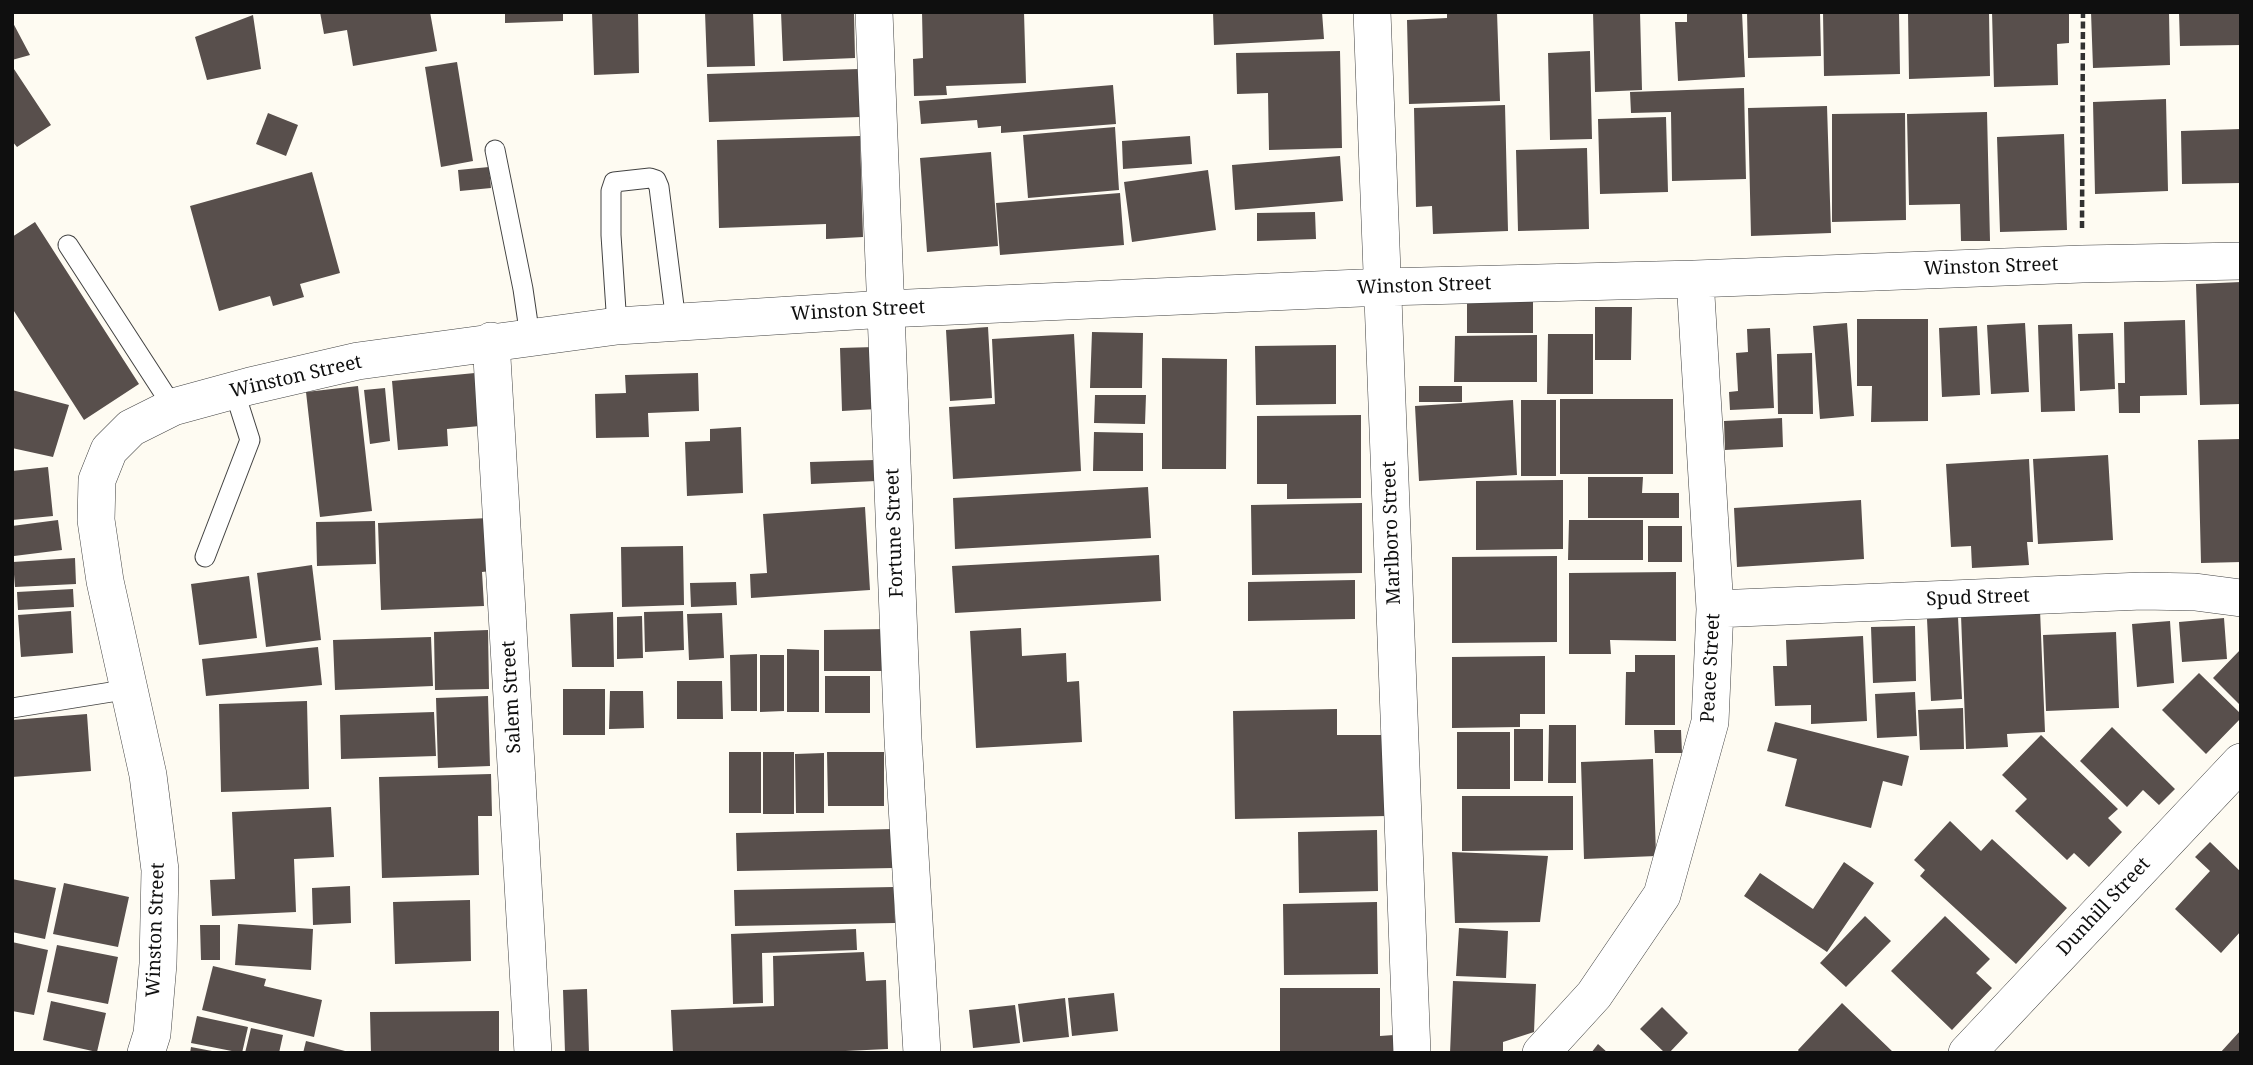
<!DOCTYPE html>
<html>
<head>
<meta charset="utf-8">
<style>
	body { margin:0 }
	#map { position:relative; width:2253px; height:1065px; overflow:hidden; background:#fefbf2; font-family:"Noto Serif",serif }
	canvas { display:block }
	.frame { position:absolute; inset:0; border:14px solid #0f0f0f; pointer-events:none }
</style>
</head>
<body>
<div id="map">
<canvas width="2253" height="1065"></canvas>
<div class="frame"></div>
</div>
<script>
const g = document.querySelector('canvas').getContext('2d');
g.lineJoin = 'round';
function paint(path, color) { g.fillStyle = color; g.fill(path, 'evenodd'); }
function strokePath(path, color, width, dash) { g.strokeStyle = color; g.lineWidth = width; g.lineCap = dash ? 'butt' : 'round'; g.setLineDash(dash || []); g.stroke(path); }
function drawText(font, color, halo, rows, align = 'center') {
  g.font = font + ' "Noto Serif",serif'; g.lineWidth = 7; g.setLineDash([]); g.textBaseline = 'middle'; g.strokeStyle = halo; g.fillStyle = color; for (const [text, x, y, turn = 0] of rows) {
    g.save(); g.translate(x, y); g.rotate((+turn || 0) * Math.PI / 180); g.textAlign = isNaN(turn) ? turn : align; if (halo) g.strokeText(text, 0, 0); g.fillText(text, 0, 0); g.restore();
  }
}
paint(new Path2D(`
	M320 12H430L437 51 353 66 347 30 324 34Z
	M505 12H563V21L505 23Z
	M592 12H638L639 73 594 75Z
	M705 12H753L755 66 707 67Z
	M781 12H854L855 58 783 61Z
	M922 12H1024L1026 83 946 86 947 95 914 96 913 59 923 58Z
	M1213 12H1322L1324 39 1214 45Z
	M1447 12H1497L1500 101 1409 104 1407 20 1447 18Z
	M1593 12H1640L1642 90 1595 92Z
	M1687 12H1742L1745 77 1678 81 1675 22H1687Z
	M1747 12H1820L1821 56 1748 58Z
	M1823 12H1899L1900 74 1824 76Z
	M1908 12H1989L1990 76 1909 79Z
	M1992 12H2069V43L2057 44 2058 85 1994 87Z
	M2091 12H2169L2170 65 2093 68Z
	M2179 12H2241V45L2180 46Z
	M253 15 261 69 207 80 195 37Z
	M12 21 30 55 12 60Z
	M1340 51 1342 148 1269 150 1268 93 1237 94 1236 53Z
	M1590 51 1592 139 1550 140 1548 53Z
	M457 62 473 161 441 167 425 67Z
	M12 66 51 125 17 147 12 141Z
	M859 69 860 117 709 122 707 74Z
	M1113 85 1116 124 1001 133V126L978 128 977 120 921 124 919 101Z
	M1744 88 1746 179 1672 181 1671 112 1631 113 1630 92Z
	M2166 99 2168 191 2095 194 2093 102Z
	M1505 105 1508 231 1433 234 1432 206 1416 207 1414 108Z
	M1827 106 1831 233 1751 236 1748 108Z
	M1987 112 1990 241H1961L1960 204 1909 205 1907 114Z
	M268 113 298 125 286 156 256 144Z
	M1905 113 1906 220 1832 222V114Z
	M1666 117 1668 192 1600 194 1598 119Z
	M1115 127 1119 190 1028 198 1023 135Z
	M2241 129V183L2182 184 2181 131Z
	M2064 134 2067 230 2000 232 1997 137Z
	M860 136 863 237 826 239V224L719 228 717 140Z
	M1190 136 1192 164 1123 169 1122 141Z
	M1587 148 1589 229 1518 231 1516 150Z
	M991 152 998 246 927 252 920 158Z
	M1340 156 1343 201 1235 210 1232 165Z
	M489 167 491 188 460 191 458 170Z
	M1208 170 1216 230 1132 242 1124 182Z
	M312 172 340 273 300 284 304 297 273 306 270 296 219 311 190 206Z
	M1120 193 1124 245 1000 255 996 203Z
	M1315 212 1316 239 1257 241V213Z
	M35 222 139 384 84 420 12 308V237Z
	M2241 282V404L2200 405 2196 284Z
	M1467 302H1533V333H1467Z
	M1595 307H1632L1631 360H1595Z
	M1857 319H1928V421L1871 422 1872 386H1857Z
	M2185 320 2187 395 2140 396V413H2119L2118 383H2125L2124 322Z
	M1847 323 1854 416 1820 419 1813 326Z
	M2025 323 2029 392 1991 394 1987 325Z
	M2072 324 2075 411 2041 412 2038 325Z
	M1977 326 1980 395 1942 397 1939 328Z
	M988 327 992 398 950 401 946 330Z
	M1770 328 1774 408 1730 410 1729 392 1738 391 1736 353 1748 352 1747 329Z
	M1092 332 1143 333 1142 388H1090Z
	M2113 333 2115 389 2080 391 2078 334Z
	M1074 334 1081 471 953 479 949 407 995 404 992 339Z
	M1548 334H1593V394H1547Z
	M1537 335V382H1454L1455 336Z
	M1336 345V404L1256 405 1255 346Z
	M875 347 877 409 842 411 840 348Z
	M1812 353 1813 414H1778L1777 354Z
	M1162 358 1227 359 1226 469H1162Z
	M475 373 480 426 447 429 448 446 398 450 392 381Z
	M698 373 699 411 648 413 649 437 596 438 595 394 626 393 625 375Z
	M358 386 372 511 320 517 306 392Z
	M1419 386H1462V402H1419Z
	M385 388 390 441 370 444 364 390Z
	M12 390 69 405 53 457 12 448Z
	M1095 395H1146L1145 424 1094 423Z
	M1560 399H1673V474H1560Z
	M1513 400 1517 475 1419 481 1415 406Z
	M1521 400H1556V476H1521Z
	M1361 415V498L1287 499V484H1257V416Z
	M1782 418 1783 447 1725 450 1724 421Z
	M741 427 743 493 687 496 685 442 710 441V429Z
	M1094 432 1143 433V471H1093Z
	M2241 439V562L2201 563 2198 440Z
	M2108 455 2113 540 2038 544 2033 459Z
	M2029 459 2033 542H2027L2029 565 1972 568 1971 546 1951 547 1946 464Z
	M875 460 876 481 811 484 810 462Z
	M48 467 53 516 12 520V471Z
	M1588 477H1643L1642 493H1679V518H1588Z
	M1563 480V549L1476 550V481Z
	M1148 487 1151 538 955 549 953 498Z
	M1861 500 1864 559 1737 567 1734 508Z
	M1362 503V573L1252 575 1251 505Z
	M865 507 870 590 751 598 750 574 767 573 763 514Z
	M489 518 491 571 482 572 484 606 381 610 378 523Z
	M58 520 62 550 14 556 12 526Z
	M1569 520H1643V560H1568Z
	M375 521 376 564 317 566 316 522Z
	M1648 526H1682V562H1648Z
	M683 546 684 605 622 607 621 547Z
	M1159 555 1161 601 955 613 952 566Z
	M1557 556V642L1452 643V557Z
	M75 558 76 584 15 587 13 562Z
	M312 565 321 640 266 647 257 573Z
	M1676 572V641L1610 640 1611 654H1569V573Z
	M249 576 257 638 199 645 191 584Z
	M1355 580V619L1248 621V582Z
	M736 582 737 605 691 607 690 583Z
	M73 589 74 607 18 610 17 592Z
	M2040 610 2045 732 2007 734 2008 747 1966 749 1961 615Z
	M71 611 73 653 21 657 18 615Z
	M683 611 684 650 645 652 644 612Z
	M613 612 614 667H572L570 614Z
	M722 613 724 658 689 660 687 614Z
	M642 616 643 658 617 659V617Z
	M1958 617 1962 699 1931 701 1927 619Z
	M2224 618 2227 659 2182 662 2179 622Z
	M2170 621 2174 683 2137 687 2132 624Z
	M1915 626 1916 681 1873 683 1871 627Z
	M1021 628 1022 656 1066 653 1067 682 1079 681 1082 742 976 748 970 631Z
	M887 629V671H824V630Z
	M488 630 489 689 435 690 434 632Z
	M2116 632 2119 708 2046 711 2043 635Z
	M1863 636 1867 721 1811 724V705L1775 706 1773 666H1787L1786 640Z
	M431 637 433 686 335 690 333 640Z
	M318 647 322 685 206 696 202 659Z
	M787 649 819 650V712H787Z
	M2241 649V706L2213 678Z
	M757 654V711H731L730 655Z
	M760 655H784V711L760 712Z
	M1635 655H1675V725H1625L1626 672H1635Z
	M1545 656V714H1520V727L1452 728V657Z
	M2199 673 2241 714V718L2206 754 2162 710Z
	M825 676H870V713H825Z
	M677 681H722L723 719H677Z
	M563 689H605V735H563Z
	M610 691H643L644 728 609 729Z
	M1915 692 1917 736 1877 738 1875 694Z
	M488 696 490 766 438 768 436 698Z
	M307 701 309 789 221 792 219 704Z
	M1963 708 1964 749 1920 750 1918 710Z
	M1337 709V735H1386L1387 816 1235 819 1233 711Z
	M434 712 436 756 341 759 340 715Z
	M87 714 91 771 12 777V720Z
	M1775 722 1909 756 1902 786 1883 781 1871 828 1785 806 1797 759 1767 751Z
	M1549 725H1576V783H1548Z
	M2112 727 2175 789 2159 805 2143 790 2127 807 2080 761Z
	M1514 729H1543V781H1514Z
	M1654 730H1681L1682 753H1655Z
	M1457 732H1510V789H1457Z
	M2041 735 2118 809 2108 818 2122 832 2089 867 2074 853 2067 860 2015 811 2027 799 2002 775Z
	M729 752H761V813H729Z
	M763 752H794V814H763Z
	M827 752H884V806H828Z
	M824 753V813H796L795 754Z
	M1653 759 1656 856 1584 859 1581 762Z
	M491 774 492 816H478L479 875 382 878 379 777Z
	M1462 796H1573V850L1462 851Z
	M331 807 334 857 294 859 296 912 212 916 210 880 235 879 232 812Z
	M1950 821 1981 851 1992 839 2067 908 2016 964 1920 876 1925 870 1914 860Z
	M893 829V868L737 871 736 833Z
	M1377 830 1378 891 1299 893 1298 832Z
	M2210 842 2241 872V931L2221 953 2175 909 2210 871 2195 857Z
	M1452 852 1548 856 1540 922 1455 923Z
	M1844 862 1874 883 1827 952 1744 896 1760 873 1813 909Z
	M12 879 56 888 45 939 12 932Z
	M64 883 129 897 118 947 53 934Z
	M350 886 351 923 313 925 312 888Z
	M894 887 895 923 735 926 734 890Z
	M470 900 471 961 395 964 393 902Z
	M1377 902 1378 974 1284 975 1283 904Z
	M1865 916 1891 941 1846 987 1820 963Z
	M1945 916 1990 959 1976 973 1992 988 1952 1030 1891 971Z
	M238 924 313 929 311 970 235 965Z
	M200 925H220V960H201Z
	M1459 928 1508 931 1506 978 1456 976Z
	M856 929 857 950 762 953 763 1003 733 1004 731 934Z
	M12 942 48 950 34 1015 12 1011Z
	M57 945 118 957 108 1004 47 992Z
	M864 952 866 981 886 980 888 1049 803 1053H673L671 1010 774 1006 773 956Z
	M213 966 266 979 264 986 322 1000 314 1037 202 1010Z
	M1453 981 1536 984 1534 1032 1503 1042V1053H1450Z
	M1280 988H1380V1036L1394 1035V1053H1280Z
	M587 989 589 1053H565L563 990Z
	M1114 993 1118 1031 1072 1036 1068 998Z
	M1065 998 1069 1037 1023 1042 1018 1004Z
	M51 1001 106 1013 97 1052 43 1040Z
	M1842 1003 1894 1053H1800L1798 1050Z
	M1015 1005 1020 1043 973 1048 969 1010Z
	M1662 1007 1688 1033 1669 1053H1665L1640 1029Z
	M499 1011V1053H371L370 1012Z
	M197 1016 248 1027 242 1053 191 1043Z
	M251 1028 283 1035 279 1053H245Z
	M2241 1030V1053H2220Z
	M306 1041 349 1052V1053H303Z
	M1598 1044 1608 1053H1591Z
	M191 1047 212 1051V1053H190Z`), '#584f4c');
const service = new Path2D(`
	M495 150 523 289 530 337
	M68 245 173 407
	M617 326 611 235V191L614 182 650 178 656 180 659 187 676 322
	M205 557 250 440 234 390
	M12 708 130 689`);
const minor = new Path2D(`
	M874 12 903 739 922 1053
	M1372 12 1412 1053
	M491 341 533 1053
	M1715 609 2142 591 2195 592 2241 598
	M146 1053 152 1034 158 964 160 870 148 775 105 581 96 520 97 480 109 450 131 428 173 407 250 386 358 361 617 326 886 309 1383 287 1695 279 2082 264 2241 261
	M1541 1053 1594 995 1662 895 1710 722 1715 609 1695 279
	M1967 1053 2241 762`);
strokePath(service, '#424242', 21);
strokePath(minor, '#424242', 38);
strokePath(new Path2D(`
	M2082 228 2083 12`), '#313131', 4.5, [7, 3.5]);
strokePath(service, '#fff', 19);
strokePath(minor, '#fff', 37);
drawText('19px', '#0f0f0f', '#fff', [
	["Winston Street",1991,267,-2],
	["Winston Street",1424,286,-2],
	["Winston Street",858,311,-3],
	["Winston Street",296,377,-13],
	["Fortune Street",895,533,-92],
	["Marlboro Street",1392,533,-92],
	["Spud Street",1978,598,-2],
	["Peace Street",1711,668,-87],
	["Salem Street",512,697,-93],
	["Dunhill Street",2104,907,-47],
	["Winston Street",156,930,-88]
]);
</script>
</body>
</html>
